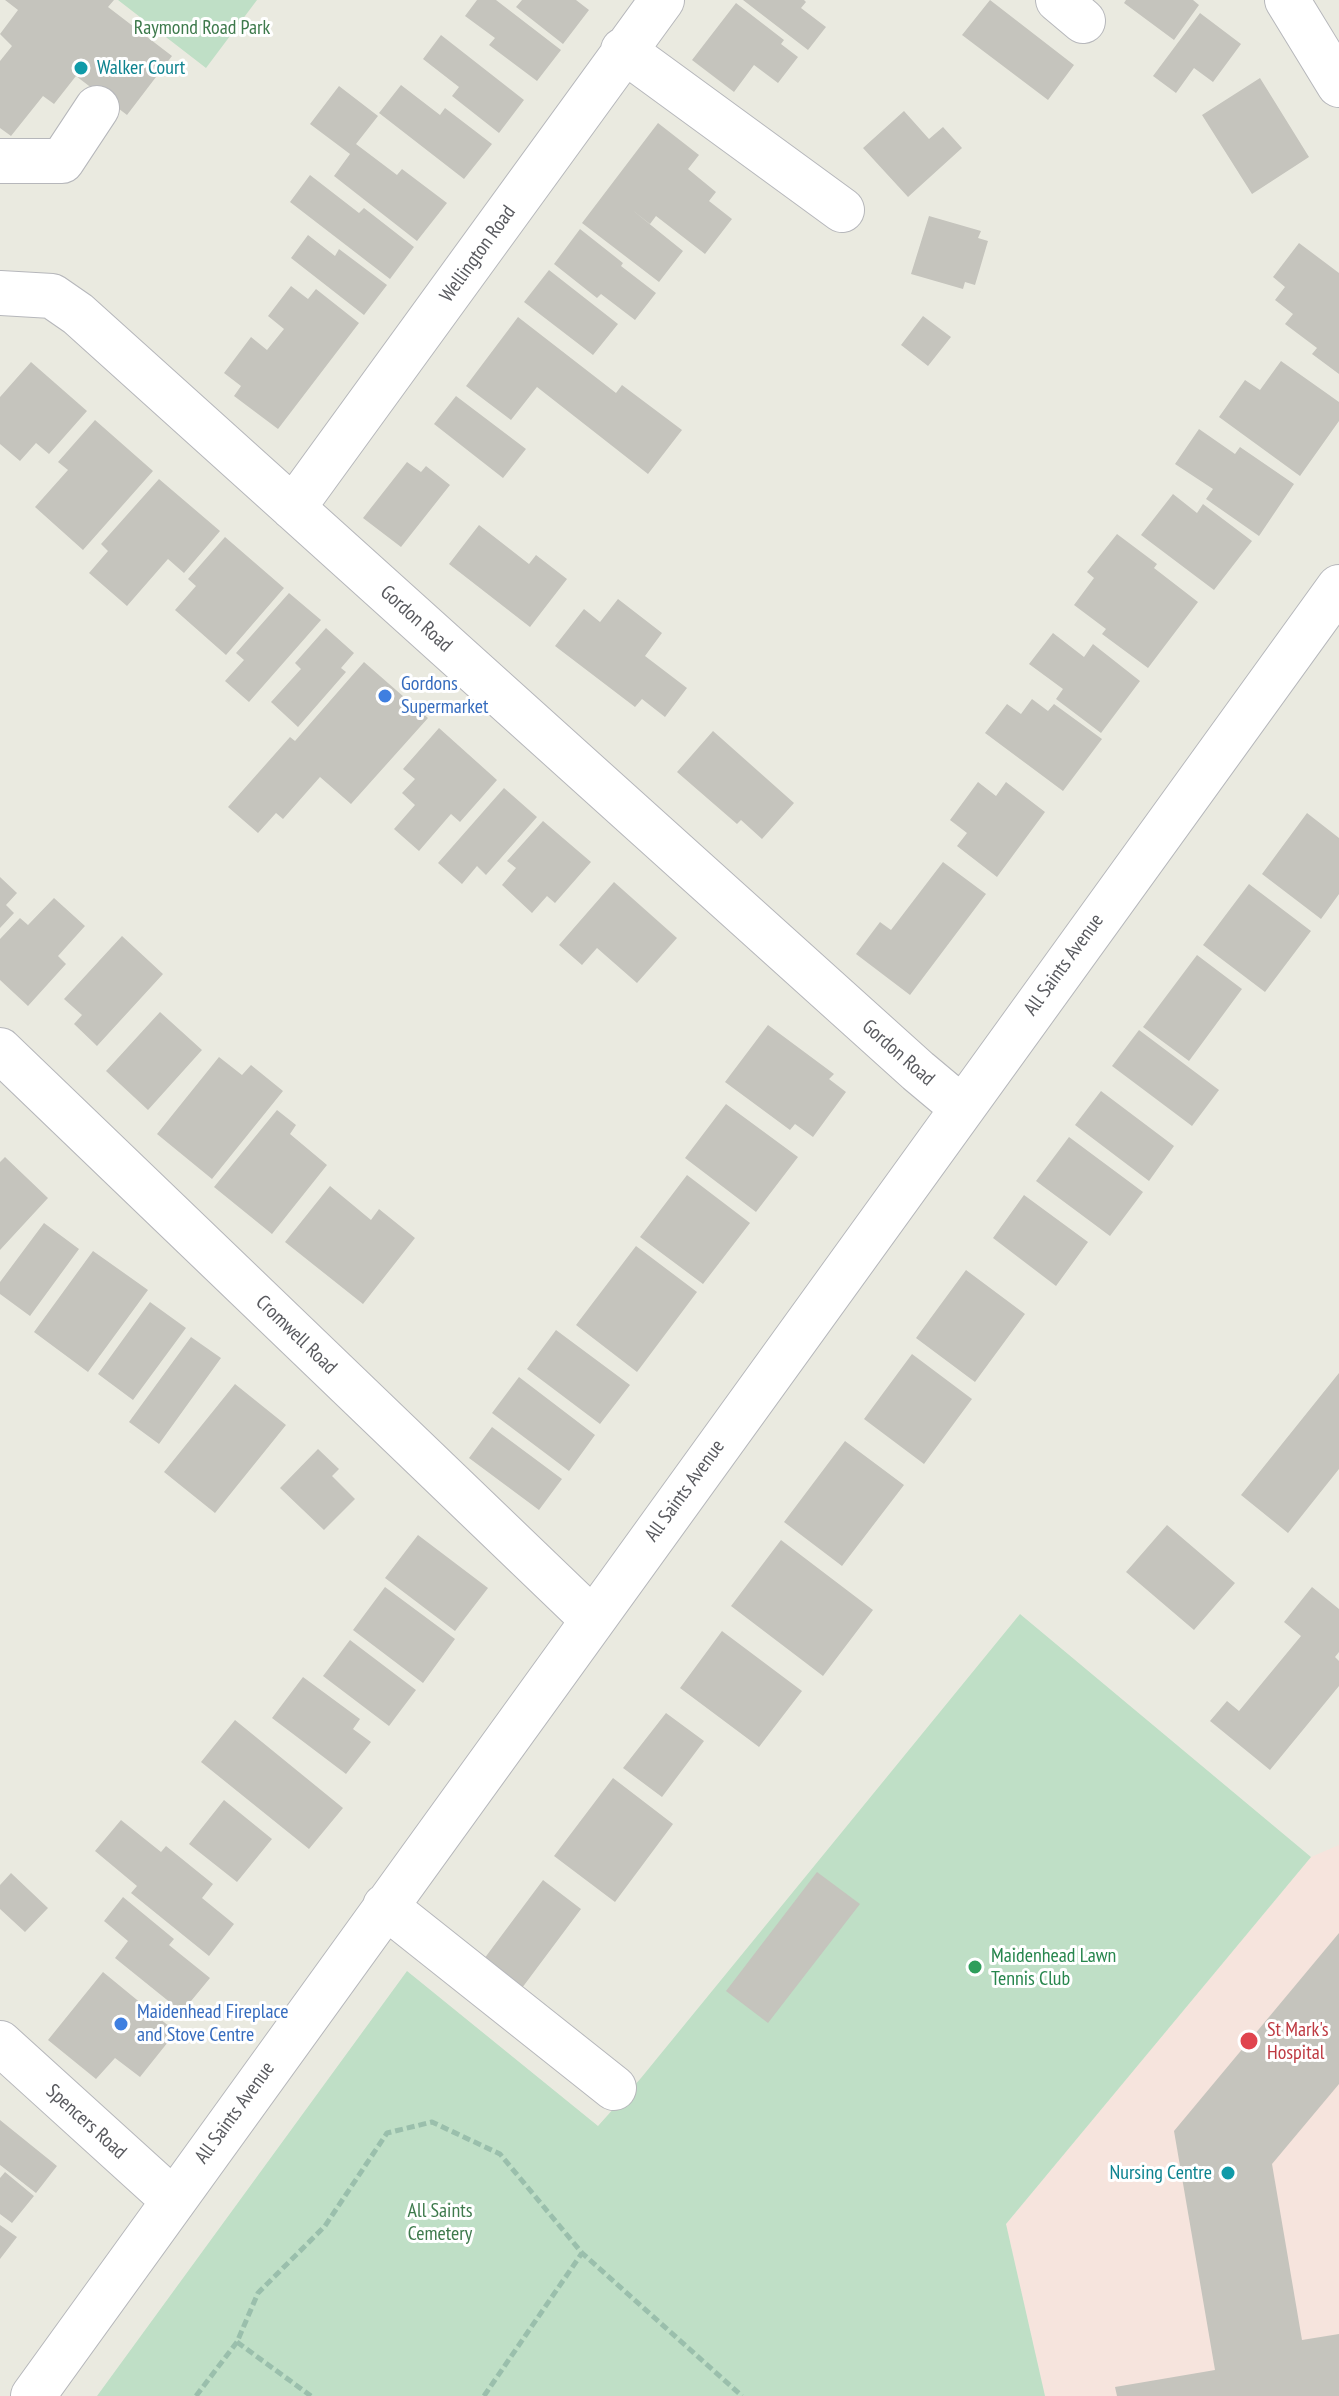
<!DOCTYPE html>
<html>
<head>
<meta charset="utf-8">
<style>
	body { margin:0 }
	canvas { display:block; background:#eaeae0 }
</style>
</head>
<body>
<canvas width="1339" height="2396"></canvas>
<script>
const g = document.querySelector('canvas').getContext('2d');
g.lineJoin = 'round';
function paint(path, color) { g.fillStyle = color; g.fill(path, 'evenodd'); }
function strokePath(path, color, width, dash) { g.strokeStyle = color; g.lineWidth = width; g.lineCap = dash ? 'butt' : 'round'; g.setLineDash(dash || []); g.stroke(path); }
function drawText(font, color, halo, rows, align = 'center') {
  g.font = font + ' "PT Sans Narrow",sans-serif'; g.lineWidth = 6; g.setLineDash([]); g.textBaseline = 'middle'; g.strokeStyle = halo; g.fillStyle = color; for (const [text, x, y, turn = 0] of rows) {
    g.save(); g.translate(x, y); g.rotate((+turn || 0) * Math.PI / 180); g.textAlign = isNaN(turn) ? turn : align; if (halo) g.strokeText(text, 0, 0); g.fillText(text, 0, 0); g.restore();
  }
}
paint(new Path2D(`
	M1339 1845V2396H1045L1006 2224 1311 1857Z`), '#f6e4dd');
paint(new Path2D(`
	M118 0H257L206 68Z
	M1020 1614 1311 1857 1006 2224 1045 2396H97L407 1971 598 2126 641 2078Z`), '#bfdfc6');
paint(new Path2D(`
	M5 0H114L108 7 172 56 127 115 76 76 54 104 43 96 11 136 0 128V61L12 46 0 34 18 10Z
	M477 0H496L561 50 537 81 489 45 495 38 465 16Z
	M522 0H576L589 10 563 44 516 7Z
	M743 0H804L806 2 801 8 826 27 808 50Z
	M990 0 1074 65 1048 100 962 35Z
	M1126 0H1193L1199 5 1174 40 1124 3Z
	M736 3 784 40 781 44 798 57 778 83 754 65 734 92 692 60Z
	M1200 13 1241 44 1213 82 1194 68 1176 93 1153 76Z
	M441 35 524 100 499 133 452 96 459 87 423 59Z
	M1260 78 1309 157 1252 194 1202 115Z
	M401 85 440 115 445 108 492 144 464 179 379 113Z
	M339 86 378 116 356 144 397 175 402 169 447 203 417 241 334 176 350 154 310 124Z
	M904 111 929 139 943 127 962 148 908 197 863 148Z
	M658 123 699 155 688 169 716 192 709 201 732 219 705 254 656 216 650 224 631 209 683 251 659 282 582 223Z
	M310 175 359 213 364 208 414 247 390 279 290 202Z
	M929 216 981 231 978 238 988 241 975 285 965 282 963 289 911 274Z
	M580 229 623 263 621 266 656 293 635 320 601 294 597 298 554 264Z
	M308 235 335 256 339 249 387 285 364 315 291 258Z
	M1299 243 1339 273V374L1312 354 1317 348 1285 324 1293 314 1275 300 1285 287 1273 277Z
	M549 270 618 324 593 355 524 302Z
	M291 286 308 299 316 289 359 323 278 429 234 396 241 386 224 373 251 337 267 350 284 329 268 316Z
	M923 316 951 337 928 366 901 345Z
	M518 317 616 393 622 385 682 430 648 474 537 387 511 420 466 386Z
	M1281 361 1339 402V421L1300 476 1219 417 1245 380 1260 390Z
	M31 362 87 411 49 454 36 443 20 461 0 444V397Z
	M456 396 526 449 503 478 434 424Z
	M95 420 153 471 83 550 35 507 68 470 58 462Z
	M1199 429 1235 454 1240 447 1294 484 1259 536 1206 499 1213 489 1175 464Z
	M407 462 421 472 426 466 450 485 401 547 363 518Z
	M159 479 220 531 184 573 168 559 127 606 89 573 108 551 101 544Z
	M1173 494 1197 513 1203 504 1252 541 1214 590 1141 535Z
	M479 525 529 564 536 555 567 579 530 627 449 564Z
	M1117 534 1157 564 1154 568 1198 602 1148 668 1102 634 1106 629 1074 605 1094 578 1087 572Z
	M225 537 284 588 226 655 175 610 196 586 188 579Z
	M289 593 321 620 249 702 225 681 244 660 236 653Z
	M618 599 662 633 645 656 687 688 665 717 642 699 635 707 555 646 584 609 600 622Z
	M326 628 354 653 341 668 346 672 298 727 271 702 301 669 295 663Z
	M1053 633 1084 657 1093 644 1140 681 1101 733 1056 699 1063 689 1029 664Z
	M364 662 428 718 351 804 320 777 283 819 276 813 258 833 228 807 290 737 295 741Z
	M1032 699 1048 711 1054 704 1102 739 1063 791 985 733 1007 704 1021 714Z
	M439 728 497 780 460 822 451 814 419 851 394 829 415 805 402 793 415 779 403 769Z
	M713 731 794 803 762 839 741 820 737 824 677 772Z
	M978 782 996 796 1006 782 1045 812 997 877 957 846 967 833 950 820Z
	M504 788 537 817 486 875 477 866 462 884 438 863Z
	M1307 813 1339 838V894L1321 919 1262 874Z
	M543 821 591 862 555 903 547 896 532 913 502 885 516 868 507 861Z
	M943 862 986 894 910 995 856 954 880 922 891 930Z
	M0 877 17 893 6 905 14 913 0 928Z
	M614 882 677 938 637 983 597 948 582 965 559 945Z
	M1249 884 1311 931 1265 992 1203 945Z
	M54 898 85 926 58 956 66 964 28 1006 0 980V939L20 918 28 925Z
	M122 936 163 974 97 1046 74 1024 82 1015 64 999Z
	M1197 955 1242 989 1189 1061 1143 1027Z
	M160 1012 202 1050 148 1110 106 1071Z
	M768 1025 834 1074 829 1079 846 1092 813 1137 795 1124 790 1130 725 1082Z
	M1139 1030 1219 1090 1192 1126 1112 1066Z
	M219 1057 242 1075 251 1065 283 1091 212 1179 157 1134Z
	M1101 1091 1174 1146 1149 1181 1075 1125Z
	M726 1104 798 1157 756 1212 685 1158Z
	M277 1110 296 1125 290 1134 327 1165 272 1234 214 1187Z
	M1069 1137 1143 1192 1110 1236 1036 1181Z
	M5 1157 48 1198 0 1250V1162Z
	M687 1175 750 1223 703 1284 640 1237Z
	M330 1186 371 1220 379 1209 415 1238 363 1304 285 1242Z
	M1024 1195 1088 1242 1056 1286 993 1238Z
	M44 1223 79 1249 30 1316 0 1294V1282Z
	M636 1246 697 1292 637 1372 576 1325Z
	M93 1251 148 1290 88 1372 34 1332Z
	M966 1270 1025 1314 975 1382 916 1338Z
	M150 1302 186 1328 133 1400 98 1374Z
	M556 1330 630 1385 600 1424 527 1369Z
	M191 1337 221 1358 159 1444 129 1422Z
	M912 1354 972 1399 924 1464 864 1419Z
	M1339 1373V1469L1288 1533 1241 1495Z
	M519 1377 595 1435 569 1471 492 1413Z
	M235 1384 286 1425 215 1513 164 1472Z
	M492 1427 562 1479 539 1510 469 1458Z
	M845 1441 904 1485 842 1566 784 1522Z
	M318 1449 339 1469 332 1476 355 1499 324 1530 280 1488Z
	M1167 1525 1235 1583 1194 1630 1126 1572Z
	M418 1535 488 1588 455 1631 385 1578Z
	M781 1540 873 1610 823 1676 731 1606Z
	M385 1587 455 1639 423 1683 353 1630Z
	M1312 1587 1339 1609V1652L1335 1657 1339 1661V1686L1270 1770 1210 1721 1227 1701 1239 1711 1301 1636 1284 1622Z
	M722 1631 802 1691 759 1747 680 1688Z
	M350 1640 416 1690 389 1726 323 1676Z
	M303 1677 360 1719 353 1729 371 1742 346 1774 272 1718Z
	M666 1713 704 1741 662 1797 623 1768Z
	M235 1720 343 1808 309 1849 201 1762Z
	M613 1778 673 1824 615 1902 554 1856Z
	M224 1800 272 1839 237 1882 189 1844Z
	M121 1820 161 1852 166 1846 213 1884 202 1898 234 1924 209 1956 131 1893 137 1886 95 1851Z
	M817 1872 860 1904 768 2023 726 1991Z
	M11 1873 48 1908 25 1932 0 1909V1885Z
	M543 1880 581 1909 522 1988 484 1959Z
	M123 1897 174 1939 169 1945 210 1978 182 2012 115 1958 128 1941 104 1921Z
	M1339 1933V2084L1272 2164 1302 2340 1339 2334V2396H1117L1115 2387 1215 2370 1174 2131Z
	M103 1972 176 2032 140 2077 115 2058 96 2079 48 2040Z
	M0 2120 57 2166 36 2193 0 2165Z
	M5 2172 34 2196 12 2223 0 2214V2178Z
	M0 2225 17 2237 0 2259Z`), '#c5c4bd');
const minor = new Path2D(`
	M1058 0 1083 21
	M1287 0 1339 85
	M623 50 842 210
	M0 161H62L97 108
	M0 293 52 296 78 314 918 1071 961 1107
	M293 508 662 0
	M0 1050 592 1619
	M385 1906 614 2088
	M0 2043 173 2200
	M33 2396 1339 587`);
strokePath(minor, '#b6b7bb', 46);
strokePath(new Path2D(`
	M237 2342 311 2396
	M196 2396 237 2342 258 2293 325 2226 387 2133 432 2122 500 2154 582 2253 742 2396
	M484 2396 582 2253`), '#9abfac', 5, [8, 4]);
strokePath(minor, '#fff', 44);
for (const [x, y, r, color] of [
	[81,68,8,"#0f9aa8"],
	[385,696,8,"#3f7fe0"],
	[975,1967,8,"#2e9e5b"],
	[121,2024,8,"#3f7fe0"],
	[1249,2041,10,"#e0444e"],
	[1228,2173,8,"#0f9aa8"]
]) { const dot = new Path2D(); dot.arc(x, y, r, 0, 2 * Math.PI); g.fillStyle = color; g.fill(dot); strokePath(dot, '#fff', 3); }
drawText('20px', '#3e7a4c', '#fff', [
	["Raymond Road Park",202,28],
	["All Saints",440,2211],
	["Cemetery",440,2234]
]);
drawText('20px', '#0d838f', '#fff', [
	["Walker Court",97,68],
	["Nursing Centre",1212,2173,"right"]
], 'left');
drawText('20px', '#595a5f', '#fff', [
	["Wellington Road",478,254,-54],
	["Gordon Road",416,619,42],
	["All Saints Avenue",1064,965,-54],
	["Gordon Road",898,1053,41],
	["Cromwell Road",296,1335,44],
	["All Saints Avenue",685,1491,-54],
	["All Saints Avenue",235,2113,-54],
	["Spencers Road",86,2122,42]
]);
drawText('20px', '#366cbe', '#fff', [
	["Gordons",401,684],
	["Supermarket",401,707],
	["Maidenhead Fireplace",137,2012],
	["and Stove Centre",137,2035]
], 'left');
drawText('20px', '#27864d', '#fff', [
	["Maidenhead Lawn",991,1956],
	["Tennis Club",991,1979]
], 'left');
drawText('20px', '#be3a42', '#fff', [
	["St Mark's",1267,2030],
	["Hospital",1267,2053]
], 'left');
</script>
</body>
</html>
